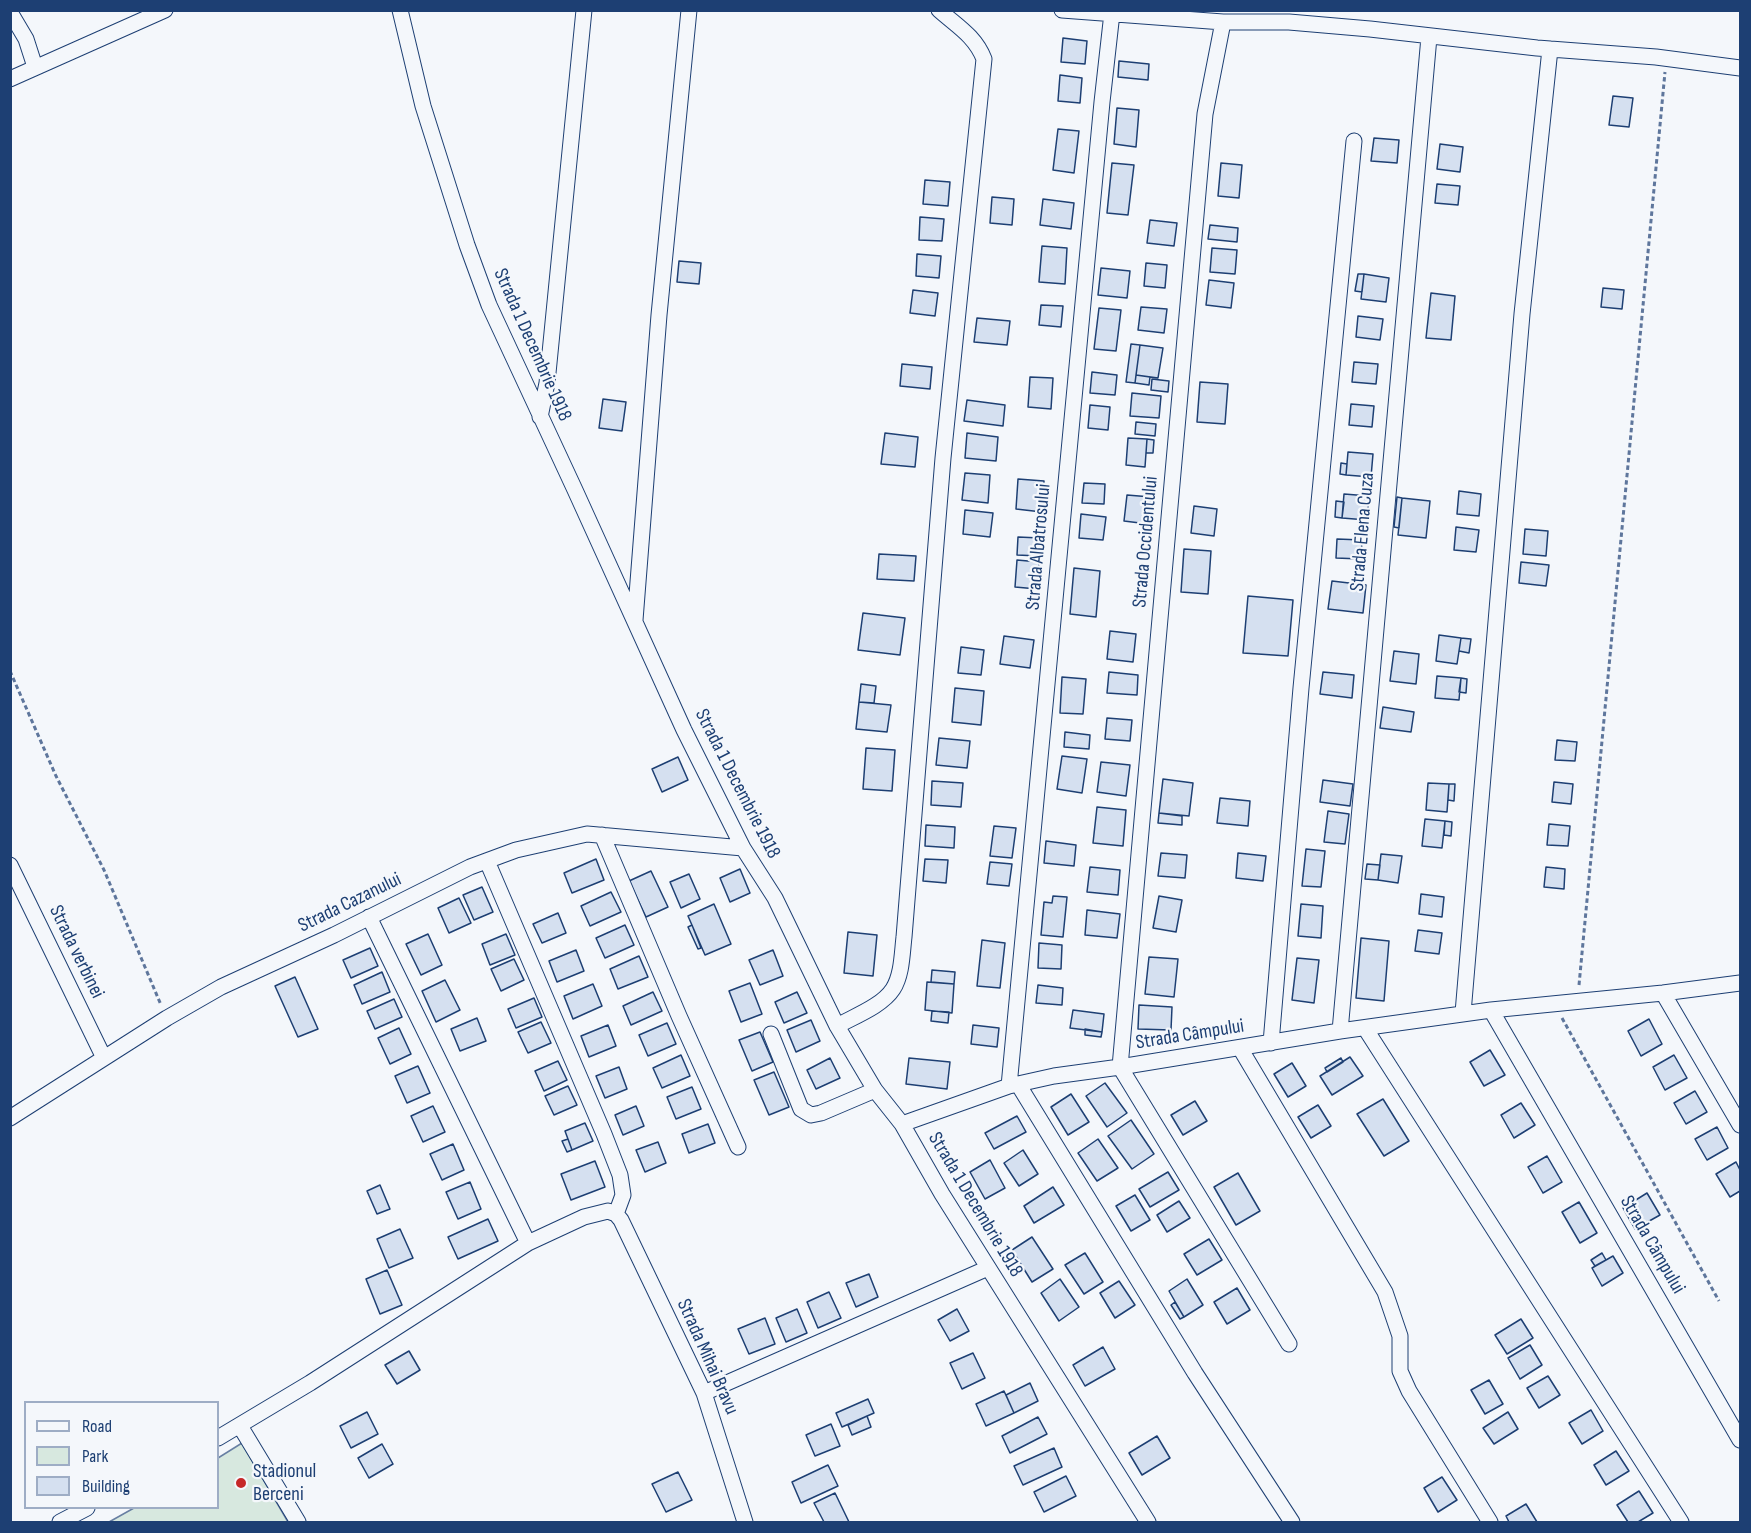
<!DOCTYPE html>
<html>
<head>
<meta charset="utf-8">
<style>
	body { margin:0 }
	#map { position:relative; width:1751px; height:1533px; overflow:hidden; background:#f4f7fb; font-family:"Sofia Sans Condensed",sans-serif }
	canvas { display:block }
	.frame { position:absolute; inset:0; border:12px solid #1d3f73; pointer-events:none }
	.legend { position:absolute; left:24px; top:1401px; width:195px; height:108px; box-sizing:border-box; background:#f4f7fb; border:2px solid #9eadc5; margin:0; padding:8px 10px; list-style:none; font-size:18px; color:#1d3f73 }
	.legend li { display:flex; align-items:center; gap:12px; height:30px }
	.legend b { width:30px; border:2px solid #9eadc5 }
</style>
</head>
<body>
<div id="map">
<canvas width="1751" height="1533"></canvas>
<div class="frame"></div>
<ul class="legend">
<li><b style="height:8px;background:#f4f7fb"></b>Road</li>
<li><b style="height:16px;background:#d7e8df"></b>Park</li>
<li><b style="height:16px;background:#d5e0f0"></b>Building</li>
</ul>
</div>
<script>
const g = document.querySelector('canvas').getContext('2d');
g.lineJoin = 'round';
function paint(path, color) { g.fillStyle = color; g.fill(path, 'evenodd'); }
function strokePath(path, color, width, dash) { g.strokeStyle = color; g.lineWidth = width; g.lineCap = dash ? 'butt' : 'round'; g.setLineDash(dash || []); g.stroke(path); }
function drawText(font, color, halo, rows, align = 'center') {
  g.font = font + ' "Sofia Sans Condensed",sans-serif'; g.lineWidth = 4.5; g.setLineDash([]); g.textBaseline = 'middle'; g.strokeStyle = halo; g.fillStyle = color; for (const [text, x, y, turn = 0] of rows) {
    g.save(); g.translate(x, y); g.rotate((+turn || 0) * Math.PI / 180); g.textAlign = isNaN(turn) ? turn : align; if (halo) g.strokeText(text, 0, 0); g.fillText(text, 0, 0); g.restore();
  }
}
const green = new Path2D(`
	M242 1443 288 1522H109L134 1508H218V1458Z`);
paint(green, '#d7e8df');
strokePath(green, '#687fa3', 1.5);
const building = new Path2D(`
	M1063 38 1087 41 1085 64 1061 62Z
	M1119 61 1149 64 1148 80 1118 77Z
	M1060 75 1082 78 1080 103 1058 101Z
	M1613 96 1633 98 1629 127 1609 125Z
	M1117 108 1139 110 1136 147 1114 144Z
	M1058 129 1079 131 1074 173 1053 170Z
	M1374 138 1399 140 1397 163 1371 161Z
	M1440 144 1463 147 1460 172 1437 169Z
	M1112 163 1134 165 1128 215 1107 213Z
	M1221 163 1242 165 1239 198 1218 196Z
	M925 180 950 182 948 206 923 204Z
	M1437 184 1460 186 1458 205 1435 203Z
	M992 197 1014 199 1012 225 990 223Z
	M1043 199 1074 203 1071 229 1040 225Z
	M920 217 944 219 942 241 919 240Z
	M1150 220 1177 223 1174 246 1147 243Z
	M1210 225 1238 228 1237 242 1208 239Z
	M1042 246 1067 248 1065 284 1039 282Z
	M1212 248 1237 250 1235 274 1210 272Z
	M917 254 941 256 939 278 916 276Z
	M679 261 701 263 699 284 677 282Z
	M1146 263 1167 265 1165 288 1144 286Z
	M1101 268 1130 271 1127 298 1098 295Z
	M1358 274H1364L1362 292 1355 291Z
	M1364 274 1389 278 1386 302 1361 299Z
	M1209 280 1234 283 1231 308 1206 305Z
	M1603 288 1624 290 1622 309 1601 307Z
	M913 290 938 293 935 316 910 313Z
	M1431 293 1455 296 1451 340 1426 338Z
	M1041 305 1063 306 1061 327 1039 325Z
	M1141 307 1167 309 1164 333 1138 330Z
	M1099 308 1121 310 1116 351 1094 349Z
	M1358 316 1383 319 1380 340 1356 337Z
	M977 318 1010 321 1007 345 974 342Z
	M1131 344 1140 345 1135 383 1126 382Z
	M1140 345 1163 348 1158 378 1136 375Z
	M1354 362 1378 364 1376 384 1352 382Z
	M902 364 932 367 930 389 900 386Z
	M1092 372 1117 375 1115 395 1090 393Z
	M1136 375 1150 377 1149 385 1135 383Z
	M1030 377 1053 378 1051 409 1028 407Z
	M1152 379 1169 381 1168 392 1151 390Z
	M1200 382 1228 384 1225 424 1197 422Z
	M1132 393 1161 396 1159 418 1130 416Z
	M603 399 626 402 622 431 599 428Z
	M967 400 1005 405 1003 426 964 421Z
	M1351 404 1374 406 1372 427 1349 425Z
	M1090 405 1110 407 1108 430 1088 428Z
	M1136 422 1156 424 1155 436 1135 434Z
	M885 433 918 437 915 467 881 464Z
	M967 433 998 437 996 461 965 458Z
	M1128 438 1147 439 1145 467 1126 465Z
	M1147 439 1154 440 1153 453H1146Z
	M1348 452 1373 454 1371 477 1346 475Z
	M1341 463 1347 464 1346 475 1340 474Z
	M965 473 990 475 988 503 962 500Z
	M1018 479 1044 481 1042 512 1016 509Z
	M1084 483 1105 484 1104 504 1082 503Z
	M1459 491 1481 494 1479 516 1457 514Z
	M1344 494 1369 496 1367 520 1342 518Z
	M1127 495 1151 497 1148 524 1124 521Z
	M1397 497 1402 498 1399 528 1394 527Z
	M1402 498 1430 501 1426 538 1398 535Z
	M1336 501 1344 502 1342 518 1335 517Z
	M1194 506 1217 509 1214 536 1191 533Z
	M965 510 993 513 990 537 963 534Z
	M1081 514 1106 517 1103 540 1079 538Z
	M1456 527 1479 530 1476 552 1454 550Z
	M1525 529 1548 531 1546 556 1523 554Z
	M1018 537 1040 538 1039 556 1017 555Z
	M1337 539 1362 540 1361 559 1336 558Z
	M1184 549 1211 551 1208 594 1181 592Z
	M879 554 916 556 914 581 877 579Z
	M1017 560 1039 562 1037 589 1015 587Z
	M1521 562 1549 565 1546 586 1519 583Z
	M1074 568 1100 571 1096 617 1070 614Z
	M1332 581 1366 585 1363 613 1328 609Z
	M1248 596 1293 600 1288 656 1243 653Z
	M863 613 905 618 900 655 858 650Z
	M1110 631 1136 634 1133 662 1107 659Z
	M1439 635 1461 638 1457 664 1436 661Z
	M1004 636 1034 640 1030 668 1000 664Z
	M1461 638 1471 639 1469 653 1459 651Z
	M961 647 984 650 981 675 958 673Z
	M1394 651 1419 654 1416 684 1390 681Z
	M1109 672 1138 675 1137 695 1107 693Z
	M1323 672 1354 675 1352 698 1320 694Z
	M1437 676 1461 678 1459 700 1435 698Z
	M1062 677 1086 679 1083 714 1060 713Z
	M1461 678 1467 679 1466 693 1459 692Z
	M861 684 876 686 874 703 859 702Z
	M955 688 984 691 981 725 952 722Z
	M859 702 891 705 887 732 856 729Z
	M1383 707 1414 712 1411 732 1380 728Z
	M1107 718 1132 720 1130 741 1105 739Z
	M1065 732 1090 735 1089 749 1064 747Z
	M939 738 970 741 967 768 936 765Z
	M1557 740 1577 742 1575 761 1555 760Z
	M866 748 895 750 892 791 863 789Z
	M1062 756 1087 759 1082 793 1057 789Z
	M678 757 688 780 662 792 652 769Z
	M1101 762 1130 765 1126 796 1097 792Z
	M1163 779 1193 783 1189 816 1159 813Z
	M1323 780 1353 784 1350 806 1320 802Z
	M932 781 963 783 961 807 931 805Z
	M1554 782 1573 784 1571 804 1552 802Z
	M1428 783 1449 784 1447 812 1426 810Z
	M1449 784H1455L1454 801 1448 800Z
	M1220 798 1250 801 1248 826 1217 823Z
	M1097 807 1126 810 1123 846 1093 843Z
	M1328 811 1349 814 1345 844 1324 842Z
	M1159 813 1182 816V825L1158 823Z
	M1425 819 1445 821 1442 848 1422 846Z
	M1445 821 1452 822 1451 836 1444 835Z
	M1549 824 1570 826 1568 846 1547 845Z
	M926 825 955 827 954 848 925 846Z
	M994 826 1016 828 1012 858 990 856Z
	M1046 841 1076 845 1074 866 1044 863Z
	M1306 849 1325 851 1321 887 1302 886Z
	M1161 853 1187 855 1185 878 1158 876Z
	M1238 853 1266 856 1263 881 1236 878Z
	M1381 854 1402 856 1398 883 1378 880Z
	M596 859 604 880 572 893 564 873Z
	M925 859 948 860 946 883 923 881Z
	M990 862 1012 864 1009 886 987 884Z
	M1367 864 1380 865 1378 880 1365 879Z
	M1090 867 1120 870 1118 895 1087 892Z
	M1546 867 1565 869 1564 889 1544 887Z
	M740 869 750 893 730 902 720 878Z
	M651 871 668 907 646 917 629 881Z
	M689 874 700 899 681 908 670 882Z
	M482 887 493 912 474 920 463 895Z
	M611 892 621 912 590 926 581 906Z
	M1421 894 1444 897 1442 917 1419 914Z
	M1053 896 1067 897 1063 937 1041 935 1044 902 1052 903Z
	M1159 896 1182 900 1176 932 1153 928Z
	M459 898 471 923 449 933 438 908Z
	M714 904 731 944 705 955 688 916Z
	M1301 904 1323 906 1321 938 1298 936Z
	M1087 910 1120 914 1117 938 1085 935Z
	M558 913 566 933 542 943 533 924Z
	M625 925 634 945 605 958 596 938Z
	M692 925 701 948 698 949 688 927Z
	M1418 930 1442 933 1439 954 1415 951Z
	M848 932 877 935 873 976 844 973Z
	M428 934 442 965 421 975 406 944Z
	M506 934 515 955 490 965 482 944Z
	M1361 938 1389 941 1384 1001 1356 998Z
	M982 940 1005 943 1000 988 977 986Z
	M1039 943 1062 945 1061 969 1038 968Z
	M370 948 378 966 351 978 343 960Z
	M576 950 584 971 557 982 549 961Z
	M773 950 783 976 760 985 749 960Z
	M639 956 648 977 618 989 610 969Z
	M1149 957 1178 959 1174 997 1145 994Z
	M1297 958 1319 960 1314 1003 1292 1000Z
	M514 959 524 980 501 991 491 969Z
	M932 970 955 972 954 984 931 982Z
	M382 972 390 992 362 1004 354 985Z
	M295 977 318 1029 298 1037 275 986Z
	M445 980 460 1010 436 1022 422 991Z
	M927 982 954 984 952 1013 925 1010Z
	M750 983 762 1014 741 1022 729 991Z
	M593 984 602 1006 573 1019 564 996Z
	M1038 985 1063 988 1062 1005 1036 1003Z
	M653 992 662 1011 631 1025 623 1006Z
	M797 992 807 1013 784 1023 775 1002Z
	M534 998 542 1017 516 1028 508 1009Z
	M394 999 402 1017 375 1029 367 1011Z
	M1139 1005 1172 1007 1171 1030 1138 1029Z
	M1073 1010 1104 1014 1102 1032 1070 1028Z
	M932 1011 949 1012 948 1023 931 1021Z
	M477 1018 486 1041 460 1051 451 1029Z
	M1649 1019 1662 1044 1641 1056 1628 1031Z
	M811 1020 820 1041 796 1052 787 1030Z
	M541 1022 551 1043 528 1053 518 1032Z
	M667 1023 676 1044 648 1056 639 1035Z
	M608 1025 616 1046 589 1057 581 1036Z
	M973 1025 999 1028 997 1047 971 1044Z
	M399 1028 411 1054 390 1064 378 1038Z
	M1085 1029 1102 1032 1101 1037 1085 1035Z
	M760 1032 773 1062 752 1071 739 1040Z
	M1490 1050 1505 1075 1484 1086 1470 1062Z
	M681 1055 690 1076 662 1088 653 1068Z
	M1674 1055 1687 1078 1665 1090 1653 1067Z
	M1350 1057 1363 1076 1332 1095 1320 1076Z
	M830 1058 840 1078 816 1089 807 1070Z
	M909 1058 950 1062 947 1089 906 1084Z
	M1341 1058 1343 1062 1327 1072 1325 1068Z
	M558 1061 567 1080 544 1091 535 1071Z
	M1292 1063 1306 1086 1288 1097 1274 1074Z
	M418 1066 430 1093 407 1103 395 1076Z
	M619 1067 627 1089 605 1098 596 1076Z
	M774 1072 789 1107 769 1115 754 1080Z
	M1105 1083 1127 1113 1107 1127 1086 1096Z
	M568 1086 577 1105 554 1115 545 1096Z
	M692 1087 701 1109 676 1119 667 1097Z
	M1695 1091 1707 1112 1686 1124 1674 1103Z
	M1071 1094 1089 1122 1068 1135 1051 1107Z
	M1383 1099 1409 1141 1384 1156 1357 1114Z
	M1195 1101 1207 1121 1183 1135 1171 1115Z
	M1521 1103 1535 1125 1514 1138 1501 1115Z
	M1318 1105 1331 1126 1311 1138 1298 1117Z
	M433 1106 445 1132 423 1142 411 1116Z
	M636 1106 644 1126 623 1135 615 1115Z
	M1017 1116 1026 1132 994 1149 985 1133Z
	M1131 1120 1154 1154 1132 1169 1108 1136Z
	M585 1123 593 1141 572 1150 565 1131Z
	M708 1124 715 1143 689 1153 682 1134Z
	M1717 1127 1728 1148 1707 1160 1695 1139Z
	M568 1139 572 1150 567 1152 562 1141Z
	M1098 1139 1118 1168 1097 1181 1078 1153Z
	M658 1142 666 1163 645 1172 636 1150Z
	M453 1144 464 1170 442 1180 430 1154Z
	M1023 1150 1038 1174 1019 1186 1004 1163Z
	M1547 1156 1562 1182 1543 1193 1528 1167Z
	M990 1160 1005 1188 985 1199 970 1172Z
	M595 1161 605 1187 571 1200 561 1174Z
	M1736 1162 1740 1170V1191L1730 1197 1716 1174Z
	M1168 1172 1179 1190 1150 1207 1139 1189Z
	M1238 1173 1260 1211 1236 1225 1214 1187Z
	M470 1182 481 1209 458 1219 446 1192Z
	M380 1185 390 1209 377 1214 367 1191Z
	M1053 1187 1064 1205 1034 1223 1024 1206Z
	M1647 1193 1660 1215 1635 1229 1623 1208Z
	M1135 1195 1150 1220 1131 1231 1116 1206Z
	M1179 1201 1190 1218 1167 1232 1157 1215Z
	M1579 1202 1597 1233 1580 1243 1562 1212Z
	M488 1219 498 1241 458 1259 448 1237Z
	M400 1229 413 1258 389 1268 377 1239Z
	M1032 1237 1053 1269 1032 1282 1012 1250Z
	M1209 1239 1222 1260 1197 1275 1184 1254Z
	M1085 1253 1103 1282 1084 1294 1065 1265Z
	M1602 1253 1606 1260 1595 1266 1591 1260Z
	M1613 1256 1623 1273 1602 1286 1592 1268Z
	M387 1270 402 1305 380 1314 366 1279Z
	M869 1274 878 1297 856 1307 846 1283Z
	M1060 1279 1079 1307 1059 1321 1041 1293Z
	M1187 1279 1203 1305 1184 1317 1169 1291Z
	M1119 1281 1135 1305 1115 1318 1100 1293Z
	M1237 1288 1250 1310 1227 1324 1214 1302Z
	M829 1292 841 1318 818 1328 807 1302Z
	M1175 1302 1184 1317 1180 1319 1171 1305Z
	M797 1309 807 1333 786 1342 776 1318Z
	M957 1309 969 1331 950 1341 938 1320Z
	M765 1318 775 1344 749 1354 738 1329Z
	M1521 1319 1533 1338 1507 1354 1495 1335Z
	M1530 1345 1542 1365 1520 1379 1508 1358Z
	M1103 1347 1115 1369 1085 1386 1073 1365Z
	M409 1351 420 1370 397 1384 385 1365Z
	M973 1353 985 1378 962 1389 950 1363Z
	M1548 1376 1560 1395 1539 1408 1527 1388Z
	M1489 1380 1503 1404 1485 1414 1471 1390Z
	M1030 1383 1038 1401 1014 1413 1006 1395Z
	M1004 1391 1014 1413 986 1426 976 1404Z
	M868 1399 874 1413 842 1427 836 1413Z
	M1591 1410 1603 1431 1582 1444 1569 1423Z
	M367 1412 378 1434 351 1448 340 1426Z
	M1508 1412 1518 1429 1494 1444 1483 1428Z
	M867 1416 871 1427 852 1435 848 1425Z
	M1038 1417 1047 1434 1010 1453 1002 1436Z
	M831 1424 840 1446 815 1456 806 1435Z
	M1157 1436 1170 1458 1142 1475 1129 1453Z
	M382 1444 393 1464 369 1478 358 1458Z
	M1054 1448 1062 1467 1023 1485 1014 1466Z
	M1616 1451 1629 1471 1606 1485 1594 1465Z
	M828 1465 838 1486 801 1503 792 1482Z
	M678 1472 692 1500 666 1512 652 1484Z
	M1066 1476 1076 1496 1044 1512 1034 1492Z
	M1442 1477 1457 1500 1438 1512 1424 1488Z
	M1639 1491 1653 1513 1638 1522H1628L1617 1505Z
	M835 1493 849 1522H824L814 1503Z
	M1526 1504 1537 1522H1509L1506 1516Z`);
paint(building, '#d5e0f0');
strokePath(building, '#1d3f73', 1.5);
const minor = new Path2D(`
	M400 10 423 106 467 245 489 305 575 490 684 730 743 848 775 898 837 1026 875 1090 902 1124 942 1194 1148 1522
	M1062 10 1223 22H1289L1370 29 1537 48 1656 57 1740 68
	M10 12 26 39 35 67
	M1223 22 1205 114 1120 1067 1289 1344
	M10 79 165 10
	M540 417 547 383 584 10
	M635 620 659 315 689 10
	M602 835 679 1016 738 1147
	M487 861 604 1134 620 1175 623 1195 616 1214
	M10 865 104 1058
	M369 917 528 1243
	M1663 993 1740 1125
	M1491 1010 1740 1440
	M1463 1013 1522 314 1550 49
	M837 1026C855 1016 882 1006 893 989 902 975 902 954 904 937L943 458 984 59C975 36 957 26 939 10
	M1365 1028 1681 1522
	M1340 1031 1429 37
	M771 1034 801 1109 811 1115 821 1113 875 1090
	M1271 1043 1301 688 1354 141
	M1240 1048 1385 1292 1400 1336V1371L1409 1391 1490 1522
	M1018 1084 1195 1373 1292 1522
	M1009 1086 1102 102 1112 13
	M10 1118 167 1018 221 987 334 935 470 867 516 850 587 834 743 848
	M902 1124 1009 1086 1054 1076 1120 1067 1340 1031 1491 1010 1663 993 1740 983
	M616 1214 621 1220 704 1393 745 1522
	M704 1393 988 1268
	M240 1426 298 1522
	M218 1438 310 1383 528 1243 584 1217 608 1211 616 1214
	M60 1522 87 1508`);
strokePath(minor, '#1d3f73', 17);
strokePath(new Path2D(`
	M10 671 56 776 104 870 161 1005
	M1579 985 1665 72
	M1562 1018 1719 1301`), '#5e769c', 3, [4.5, 3]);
strokePath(minor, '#f4f7fb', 15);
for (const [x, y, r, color] of [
	[241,1483,6,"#c62828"]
]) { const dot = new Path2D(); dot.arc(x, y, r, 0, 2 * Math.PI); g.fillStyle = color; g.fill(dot); strokePath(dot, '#f4f7fb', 2); }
drawText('20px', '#1d3f73', '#f4f7fb', [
	["Strada 1 Decembrie 1918",532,345,66],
	["Strada Elena Cuza",1363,532,-85],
	["Strada Occidentului",1146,542,-85],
	["Strada Albatrosului",1039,547,-85],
	["Strada 1 Decembrie 1918",737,784,63],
	["Strada Cazanului",350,903,-26],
	["Strada verbinei",76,952,64],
	["Strada Câmpului",1190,1035,-9],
	["Strada 1 Decembrie 1918",975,1205,59],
	["Strada Câmpului",1652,1245,60],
	["Strada Mihai Bravu",707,1357,66]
]);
drawText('20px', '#1d3f73', '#f4f7fb', [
	["Stadionul",253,1472],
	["Berceni",253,1495]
], 'left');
</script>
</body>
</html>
